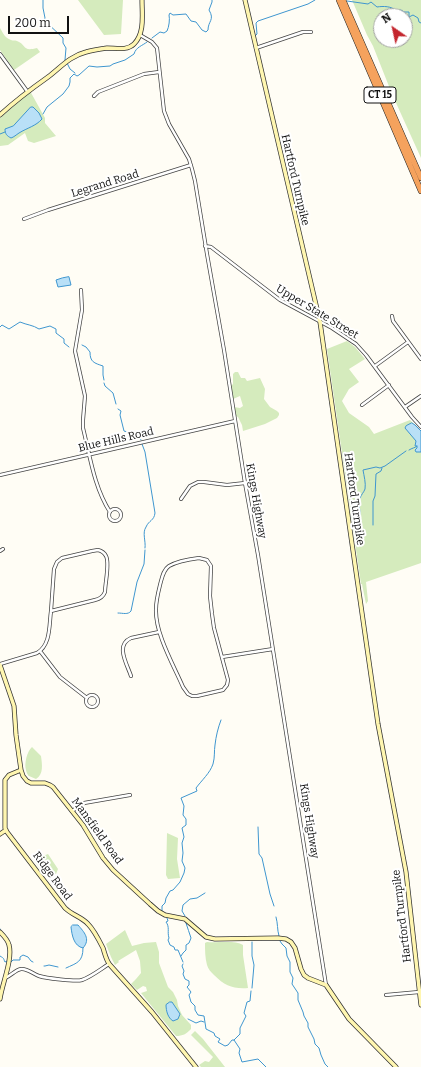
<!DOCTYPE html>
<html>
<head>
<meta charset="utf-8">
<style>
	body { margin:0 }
	#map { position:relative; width:421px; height:1067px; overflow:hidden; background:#fffdf5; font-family:Bitter,serif }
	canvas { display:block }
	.north { position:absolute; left:373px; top:8px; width:40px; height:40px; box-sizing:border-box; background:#fff; border:1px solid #a0a0a0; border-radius:50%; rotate:326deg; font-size:11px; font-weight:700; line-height:16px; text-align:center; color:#111 }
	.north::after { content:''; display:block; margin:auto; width:14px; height:18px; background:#c4262e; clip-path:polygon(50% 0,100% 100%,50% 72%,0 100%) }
	.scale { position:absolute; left:8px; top:16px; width:61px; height:18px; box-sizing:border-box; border:2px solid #111; border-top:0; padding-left:5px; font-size:12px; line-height:14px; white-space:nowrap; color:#111; -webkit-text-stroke:3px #fff; paint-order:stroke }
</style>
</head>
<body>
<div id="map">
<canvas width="421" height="1067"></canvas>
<div class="north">N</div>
<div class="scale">200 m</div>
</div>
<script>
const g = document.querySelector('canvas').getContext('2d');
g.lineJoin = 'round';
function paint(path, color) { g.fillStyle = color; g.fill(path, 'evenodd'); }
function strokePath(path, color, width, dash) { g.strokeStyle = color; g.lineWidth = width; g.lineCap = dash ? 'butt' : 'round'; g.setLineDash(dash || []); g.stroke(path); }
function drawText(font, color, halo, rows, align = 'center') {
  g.font = font + ' Bitter,serif'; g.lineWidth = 4; g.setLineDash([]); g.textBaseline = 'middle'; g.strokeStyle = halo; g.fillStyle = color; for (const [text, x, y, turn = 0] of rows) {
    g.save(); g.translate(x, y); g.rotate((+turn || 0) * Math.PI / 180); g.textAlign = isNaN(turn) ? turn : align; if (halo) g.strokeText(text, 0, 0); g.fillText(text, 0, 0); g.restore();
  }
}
paint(new Path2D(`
	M78 0H123L121 34 104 35Z
	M352 0H421V158L392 94 373 46 367 35ZM381 16H405V40H381Z
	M0 28C3 33 5 38 11 40 13 41 15 40 17 41 27 45 22 52 37 48L40 52 14 70 0 50Z
	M30 91 45 118V123L56 136 34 143 28 141 25 133 8 145 0 146V118Z
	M347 341 355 347 365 359 349 369 359 382 349 389 342 401 349 413 369 427 374 434 410 420 421 431V563L366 582 368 601 366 604 362 584H361L327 349Z
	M235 372H238L241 378H245L247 381 260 378 265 389 264 399 270 407 277 411 279 413V415L277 418 265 424 243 431 242 425 238 417 236 416 234 407 240 408 243 406 240 396 233 399 231 386 233 384V374Z
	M32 747 41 756C42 764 44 774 36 779L29 776C28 776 26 771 26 770 24 764 27 751 32 747Z
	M167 833 178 838 177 859 180 878 168 879 166 875Z
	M48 854 58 869 56 874H55L52 872 46 876 35 862V859C39 856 43 856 48 854Z
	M125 930 132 946 144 943 156 942 159 952V963L168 987 173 992 177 1000 178 1006 182 1015 191 1025V1029C186 1034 183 1036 176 1036L141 993 147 991 146 987 143 986 137 990 131 984 136 979 141 973 140 961 136 950 118 961 119 962 115 965 111 957 106 944Z
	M207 942C217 943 236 940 243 945V955L248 988C233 989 225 986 214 975 211 972 208 969 207 965 205 958 205 950 205 943Z
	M195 1031 203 1039 225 1067H201L199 1065 205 1061 209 1062 213 1057 191 1035Z`), '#d5ebbd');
const water = new Path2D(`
	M31 107H33L39 113 42 119C36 126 27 128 19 133 16 135 14 137 11 138 7 136 5 134 5 129L13 126Z
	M69 277 71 285 58 287 56 280 62 278Z
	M412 423 415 425 421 431V452H416L415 450 417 448V446H415L416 441 405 428 406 426Z
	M73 925H78C84 932 91 939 83 948 74 946 72 936 71 927Z
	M170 1002H172L180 1014 178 1019 173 1021C168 1018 166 1011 166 1005Z`);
paint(water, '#b9e0f7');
strokePath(water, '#3f96cf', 1);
strokePath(new Path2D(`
	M43 0V8L45 18 44 20 63 38V43L66 48 65 60
	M347 1 368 4 371 2 377 7C383 6 392 6 396 11L401 10 404 12H409V17L413 15 418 18 419 22 421 23
	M255 36 257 34 256 23 258 21 308 4 315 0
	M152 38 160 32 164 33 167 31C169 27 170 19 169 15L170 13 173 15 186 14 191 21 196 22 202 30 206 32 208 30C208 21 215 20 209 10L212 2V0
	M67 63 70 69 75 73
	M43 114 47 107 63 94 69 86 70 82V78L74 74 77 76 79 75 89 66 97 67 110 66 113 64 125 60 134 54C136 47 142 46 147 42
	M0 134 5 132
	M0 327 2 325 9 329 20 322C27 325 33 325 39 329L50 326 56 329V333L64 339V343L69 347
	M82 345 86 347 90 352C90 362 94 363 103 366V375L104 380
	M104 383 105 386 113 393 116 404
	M118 409 121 411 120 415 124 431 138 435 141 440
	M142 444 145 452 155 513C154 521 149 520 146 527 142 533 146 541 145 548
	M409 450C412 448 415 448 417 446
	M373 525V501L375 496 376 474 381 471 382 468
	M360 530C358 525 361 520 360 514 360 509 358 503 360 498 361 495 364 492 365 489 366 483 364 476 363 470L376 467 380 468 385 466 406 451
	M118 613C123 613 128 615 131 611L137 582 144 564 145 550
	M258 827 259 854 262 858 270 894 274 906
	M162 911V906L165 903 166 898 170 891 173 890 180 882 184 873 185 868 182 861 183 853 182 843 184 837 182 828 186 825V819L183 815 184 806 181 798 197 791 196 788C202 780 210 773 213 764 215 757 214 751 215 745 216 736 218 728 221 720
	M185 916 182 911 183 905 190 899 197 898 205 893
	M276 917C278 924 277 929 279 936
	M167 918 168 921 166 922C170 927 167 932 169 938L168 940 170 945 174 947 175 950H178L183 962
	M0 929V930
	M280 941 282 944 286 948 287 956 290 962V972L293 978 292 984 298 993V1000L303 1012 304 1016 308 1023V1027L314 1039 315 1044 319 1048 321 1055 325 1064 328 1067
	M252 942V956L254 965 252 988
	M0 956C5 959 3 958 5 962L7 961
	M181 956 183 953 186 950V945L189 943 191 938C189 933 188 928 186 923
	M11 962 13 960H20V957L23 955 28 957 31 961 33 962
	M183 964 182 966 184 971 183 974 185 979 189 981V985L187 987 191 992 189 995 191 1002 195 1006V1010L198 1015 204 1016 206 1029 214 1033 215 1036 220 1039 218 1042 225 1046 228 1045 232 1040H234L240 1049 239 1053 242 1062 258 1059 266 1067
	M44 966H45L49 965 58 967
	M66 968C77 963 83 962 83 948
	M188 1019 196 1023 201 1021 204 1022
	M234 1040 240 1034V1028L246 1016 244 1013 247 1002 250 1001 251 991`), '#3f96cf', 1);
const street = new Path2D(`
	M140 35 152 42 157 48 164 111 169 124 189 159 192 169 195 181 207 254 224 350 245 483 258 555 326 985
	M256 48 303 32H311
	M0 54 27 91
	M94 96 98 92 144 74 159 72
	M24 219 48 210 191 165
	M205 246 211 247 280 300 332 328 356 344 366 355 412 417 421 427
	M81 290 82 310 75 351 85 396 83 420V428C90 456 94 487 110 512
	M392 316 393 321 421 359
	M375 366 408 342
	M362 405 389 385
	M405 407 421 396
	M0 475 235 421
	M181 499 190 486 198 482H204L227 485 245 483
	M109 515a6 6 0 1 1 12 0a6 6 0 1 1-12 0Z
	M98 550C102 551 104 552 106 556 110 563 105 583 105 592 103 597 100 599 95 600L51 611 54 569 57 562 62 558 92 551Z
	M0 551 3 549
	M199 558 207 560 211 566 210 596 212 614 214 628 228 680 227 685 223 690 197 696H192L188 694 183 687C173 664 155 633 156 609 156 601 158 593 160 585 162 578 163 570 169 566 176 562 191 559 199 558Z
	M40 651 60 677 87 698
	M222 657 273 649
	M0 664 37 653C51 645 49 625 51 611
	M131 676C127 664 115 645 131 638L159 632
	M86 701a6 6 0 1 1 12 0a6 6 0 1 1-12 0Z
	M72 811 84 803 130 795
	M5 978C11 976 15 970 21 969 27 968 33 974 39 976 45 978 76 982 82 980 91 977 101 969 109 964
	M386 995 419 992`);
const secondary = new Path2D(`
	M245 0 320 322 378 724 406 872 421 1005
	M0 115C15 101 31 89 48 77 61 67 70 56 86 52 93 50 100 49 107 48 116 48 127 51 134 44 145 33 142 15 142 0
	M0 665 14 706 16 735 21 770 23 776 27 781 31 783H45L50 785 53 787 83 825 103 858 113 870 150 904 158 911 165 915 185 919 206 937 215 939 278 938 286 939 291 942 295 948 301 969 304 975 308 978 326 985 349 1019 396 1067
	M21 770 9 775 5 780V828L7 832 65 908C72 915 82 917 88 924 94 930 99 940 103 948 105 954 106 960 110 965L152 1012 196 1067
	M0 834 6 830
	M0 932C4 936 8 940 9 945 13 959 2 984 0 999`);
const highway = new Path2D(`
	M339 0 421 191
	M343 0 421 178`);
strokePath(street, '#444', 4);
strokePath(secondary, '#333', 5);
strokePath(highway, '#222', 6);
strokePath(street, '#fff', 2.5);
strokePath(secondary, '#fff6b0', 3.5);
strokePath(highway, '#f5a25d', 5);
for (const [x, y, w] of [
	[380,95,32]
]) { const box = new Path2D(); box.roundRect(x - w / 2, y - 8, w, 16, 3); g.fillStyle = '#fff'; g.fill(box); strokePath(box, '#111', 1); }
drawText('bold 10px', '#111', null, [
	["CT 15",380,95]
]);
drawText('11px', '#111', '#fff', [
	["Hartford Turnpike",295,180,77],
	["Legrand Road",105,184,-17],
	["Upper State Street",317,312,31],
	["Blue Hills Road",116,440,-13],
	["Hartford Turnpike",354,499,82],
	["Kings Highway",256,501,80],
	["Kings Highway",309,821,81],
	["Mansfield Road",97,831,54],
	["Ridge Road",52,876,53],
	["Hartford Turnpike",402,916,-97]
]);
</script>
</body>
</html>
